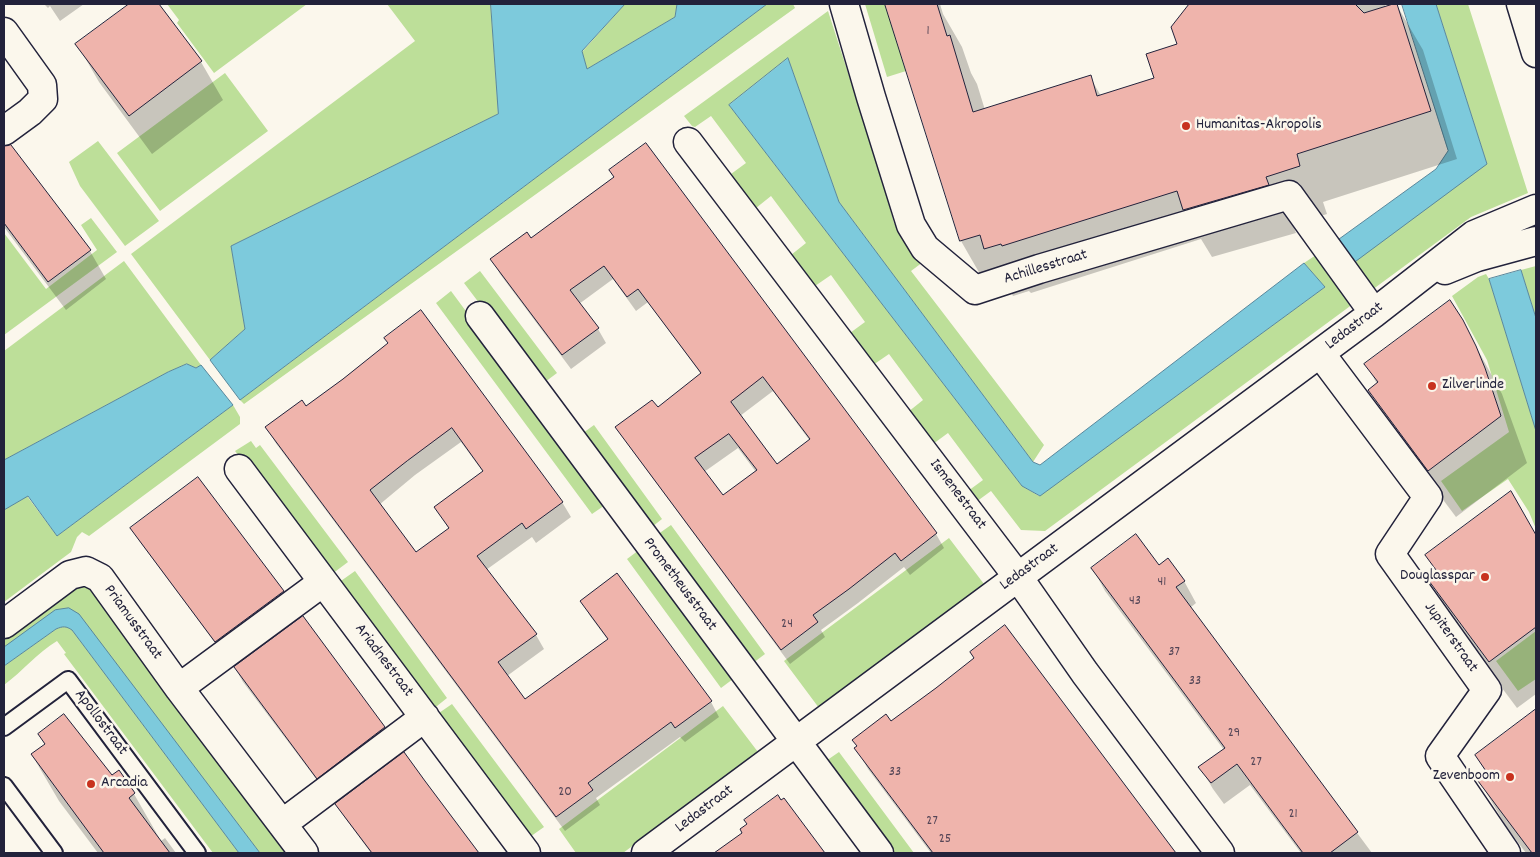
<!DOCTYPE html>
<html>
<head>
<meta charset="utf-8">
<style>
	body { margin:0 }
	#map { position:relative; width:1540px; height:857px; overflow:hidden; background:#fbf7ec; font-family:Dekko,sans-serif }
	canvas { display:block }
	.frame { position:absolute; inset:0; border:5px solid #22223b; pointer-events:none }
</style>
</head>
<body>
<div id="map">
<canvas width="1540" height="857"></canvas>
<div class="frame"></div>
</div>
<script>
const g = document.querySelector('canvas').getContext('2d');
g.lineJoin = 'round';
function paint(path, color) { g.fillStyle = color; g.fill(path, 'evenodd'); }
function strokePath(path, color, width, dash) { g.strokeStyle = color; g.lineWidth = width; g.lineCap = dash ? 'butt' : 'round'; g.setLineDash(dash || []); g.stroke(path); }
function drawText(font, color, halo, rows, align = 'center') {
  g.font = font + ' Dekko,sans-serif'; g.lineWidth = 5; g.setLineDash([]); g.textBaseline = 'middle'; g.strokeStyle = halo; g.fillStyle = color; for (const [text, x, y, turn = 0] of rows) {
    g.save(); g.translate(x, y); g.rotate((+turn || 0) * Math.PI / 180); g.textAlign = isNaN(turn) ? turn : align; if (halo) g.strokeText(text, 0, 0); g.fillText(text, 0, 0); g.restore();
  }
}
paint(new Path2D(`
	M167 4H307L214 73 177 23 179 20Z
	M387 4H491L498 114 231 246 245 329 210 360 131 254 415 41Z
	M625 4H677L675 17 587 69 582 52Z
	M767 4H793L795 8 244 404 240 400Z
	M865 4H885L906 71 887 77Z
	M1436 4H1468L1528 193 1471 217 1045 531 1021 530 991 491 976 502 968 491 983 480 948 433 933 444 908 412 923 400 889 354 873 365 850 333 865 322 831 275 815 286 791 255 806 243 771 196 756 208 731 174 746 163 711 116 695 127 692 126 684 116 828 11 881 175 894 223 923 262 911 271 1044 445 1033 462 839 202 788 58 729 105 1022 486 1039 496 1325 287 1304 263 1328 247 1487 164Z
	M225 73 268 131 160 211 117 153Z
	M98 141 159 221 125 246 80 186 69 162Z
	M91 218 117 252 4 335V233L46 289 97 250 81 225Z
	M124 261 201 365 196 368 187 364 168 372 4 460V351Z
	M1536 266V318L1521 270Z
	M480 271 557 373 541 385 464 283Z
	M1486 274 1489 279 1536 431V529L1529 512 1508 479 1462 511 1441 481 1509 432 1487 360 1452 296 1478 277Z
	M451 291 608 503 592 514 436 303Z
	M233 405 240 417V424L89 536 82 532 77 537 71 552 4 602V510L27 496 57 536Z
	M594 425 662 519 648 530 579 436Z
	M251 441 256 448 260 445 348 562 332 574 235 451Z
	M671 525 765 654 749 666 654 537Z
	M949 538 984 584 819 708 784 661Z
	M643 547 737 676 721 688 627 559Z
	M355 571 447 698 432 710 338 583Z
	M86 584 96 590 293 853H260L78 614 4 647V636L71 585Z
	M62 626 67 627 72 630 239 853H213L64 654 66 653 57 641C37 653 23 671 4 685V666L56 629Z
	M1536 631V679L1518 691 1496 661Z
	M452 704 544 827 527 839 436 715Z
	M723 706 758 752 623 853H576L559 829Z
	M839 752 914 853H890L823 763Z`), '#bddf99');
const water = new Path2D(`
	M491 4H625L582 51 587 69 675 17 677 4H767L240 400 210 360 245 329 231 246 498 114Z
	M1402 4H1436L1487 164 1344 270 1328 247 1436 169 1448 151Z
	M788 58 839 202 1033 462 1040 465 1304 263 1325 287 1040 496 1022 486 729 105Z
	M1521 270 1536 318V431L1489 279Z
	M187 364 196 368 201 365 233 405 57 536 28 496 4 510V460L168 372Z
	M69 608 79 614 260 853H239L72 630C66 626 63 626 56 629L4 666V647L55 610Z`);
paint(water, '#7dcadc');
strokePath(water, '#59879c', 1);
paint(new Path2D(`
	M44 4H84L60 21 50 6 48 8Z
	M131 4H158L201 62 223 100 152 154 99 82 77 44Z
	M887 4H940L943 14 962 47 971 73 977 84 985 110 1090 77 1101 96 1156 79 1178 45 1173 28 1191 4H1385V6L1396 4 1423 50 1457 159 1323 202 1327 214 1293 225 1296 233 1212 257 1201 239 1031 293 1029 291 1013 296 1005 283 988 288 961 241Z
	M14 150 90 251 106 279 66 310 4 227V157Z
	M615 178 936 534 944 548 910 575 904 567 858 603 821 630 825 637 790 664 626 442 617 428 657 409 701 374 648 302 636 311 613 279 579 304 598 329 606 343 571 369 500 274 492 259 531 239ZM773 391 810 441 776 465 740 416ZM738 448 756 472 723 496 704 472Z
	M1462 321 1502 394 1527 463 1456 517 1396 437 1369 390 1377 384 1366 364Z
	M389 344 562 502 571 517 536 543 532 537 486 570 536 635 544 649 507 676 525 701 608 640 590 616 582 601 711 702 719 717 685 742 680 737 596 798 600 805 565 831 275 442 267 427 306 407ZM461 442 483 472 435 507 449 529 415 554 379 505 415 475Z
	M198 478 283 592 291 606 224 655 140 542 131 528Z
	M1511 492 1536 536V694L1517 708 1457 628 1430 581 1438 576 1427 555Z
	M1158 567 1184 581 1196 603 1190 608 1372 853H1301L1250 785 1224 804 1213 789 1200 767 1224 750 1105 591 1093 569Z
	M302 618 384 728 392 742 326 792 243 682 235 668Z
	M1005 627 1174 853H931L868 769 856 748 975 659Z
	M1536 710V853H1526L1507 828 1480 782 1488 776 1476 755Z
	M39 734 111 777 134 794 161 841 165 838 176 853H98L59 801 32 755 45 745Z
	M404 754 478 853H371L345 818 337 804Z
	M784 800 823 853H717L744 834Z`), '#0003');
const building = new Path2D(`
	M129 4H159L202 61 129 116 75 44Z
	M885 4H937L947 36 950 35 973 112 1091 75 1097 96 1154 78 1146 54 1177 44 1171 27 1189 4H1355L1364 13 1393 4H1397L1431 111 1297 154 1300 166 1266 177 1269 185 1183 210 1177 191 1002 246 1001 244 984 249 980 235 960 241Z
	M646 143 937 533 901 561 895 553 849 589 813 615 818 622 781 650 615 427 652 400 658 407 701 373 638 289 627 297 604 266 570 290 599 328 562 355 490 259 527 232 531 238 614 177 609 170ZM763 377 810 439 777 464 731 402ZM729 434 757 470 723 495 695 458Z
	M11 145 91 250 48 282 4 223V146Z
	M1450 300 1463 320 1476 346 1485 368 1501 416 1428 471 1368 390 1378 382 1364 364Z
	M421 310 563 502 526 529 522 523 477 556 537 634 498 662 525 699 608 639 580 601 617 573 712 701 675 728 671 722 588 783 593 790 556 817 265 427 302 400 306 406 343 379 388 343 384 338ZM452 428 483 471 434 507 449 528 416 552 370 490 407 461Z
	M198 477 284 591 215 642 130 528Z
	M1511 491 1536 535V627L1489 662 1429 581 1439 574 1425 555Z
	M1136 534 1159 565 1168 558 1185 581 1176 587 1358 832 1330 853H1303L1237 764 1211 783 1198 767 1225 748 1091 568Z
	M303 616 385 727 317 779 234 667Z
	M1005 625 1176 853H933L854 748 857 746 852 740 886 714 891 721 936 688 974 658 970 652Z
	M1536 709V853H1532L1478 781 1488 774 1475 755Z
	M64 714 112 775 119 770 135 793 129 798 170 853H104L31 754 45 744 38 734Z
	M404 752 425 781 479 853H372L335 804Z
	M778 795 781 800 784 798 825 853H714L742 833 740 829 747 824 744 820Z`);
paint(building, '#efb4ac');
strokePath(building, '#22223b', 1);
const lane = new Path2D(`
	M4 727 68 680 197 853
	M4 786 54 853`);
const street = new Path2D(`
	M844 4 871 97 911 225 925 248 975 290 1039 269 1289 195 1374 313
	M4 32 42 85 43 99 30 112 4 131
	M688 142 1018 577 1085 673 1220 853
	M1445 270 1477 257 1536 241
	M480 316 879 853
	M1320 353 1428 497 1390 554 1487 690 1440 756 1506 853
	M239 469 526 853
	M4 624 70 575 86 571 100 578 179 688 304 853
	M179 688 323 582
	M282 824 425 717
	M646 853 1374 313 1474 235 1536 209`);
const secondary = new Path2D(`
	M1521 4 1536 53`);
strokePath(lane, '#22223b', 20);
strokePath(street, '#22223b', 31);
strokePath(secondary, '#22223b', 31);
strokePath(lane, '#fbf7ec', 16);
strokePath(street, '#fbf7ec', 28);
strokePath(secondary, '#fbf7ec', 28);
for (const [x, y, r, color] of [
	[1186,126,5,"#c8321e"],
	[1432,386,5,"#c8321e"],
	[1485,577,5,"#c8321e"],
	[1510,777,5,"#c8321e"],
	[91,784,5,"#c8321e"]
]) { const dot = new Path2D(); dot.arc(x, y, r, 0, 2 * Math.PI); g.fillStyle = color; g.fill(dot); strokePath(dot, '#fbf7ec', 2); }
drawText('14px', '#554657', null, [
	["1",928,32],
	["41",1162,583],
	["43",1135,602],
	["24",787,625],
	["37",1174,653],
	["33",1195,682],
	["29",1234,734],
	["27",1256,763],
	["33",895,773],
	["20",565,793],
	["21",1293,815],
	["27",932,822],
	["25",945,840]
]);
drawText('16px', '#22223b', '#fbf7ec', [
	["Humanitas-Akropolis",1196,126],
	["Zilverlinde",1442,386],
	["Douglasspar",1475,577,"right"],
	["Zevenboom",1500,777,"right"],
	["Arcadia",101,784]
], 'left');
drawText('16px', '#22223b', '#fbf7ec', [
	["Achillesstraat",1046,268,-17],
	["Ledastraat",1355,327,-37],
	["Ismenestraat",957,495,53],
	["Ledastraat",1030,568,-36],
	["Prometheusstraat",679,585,53],
	["Priamusstraat",132,623,54],
	["Jupiterstraat",1450,638,55],
	["Ariadnestraat",383,661,53],
	["Apollostraat",100,723,53],
	["Ledastraat",705,810,-37]
]);
</script>
</body>
</html>
